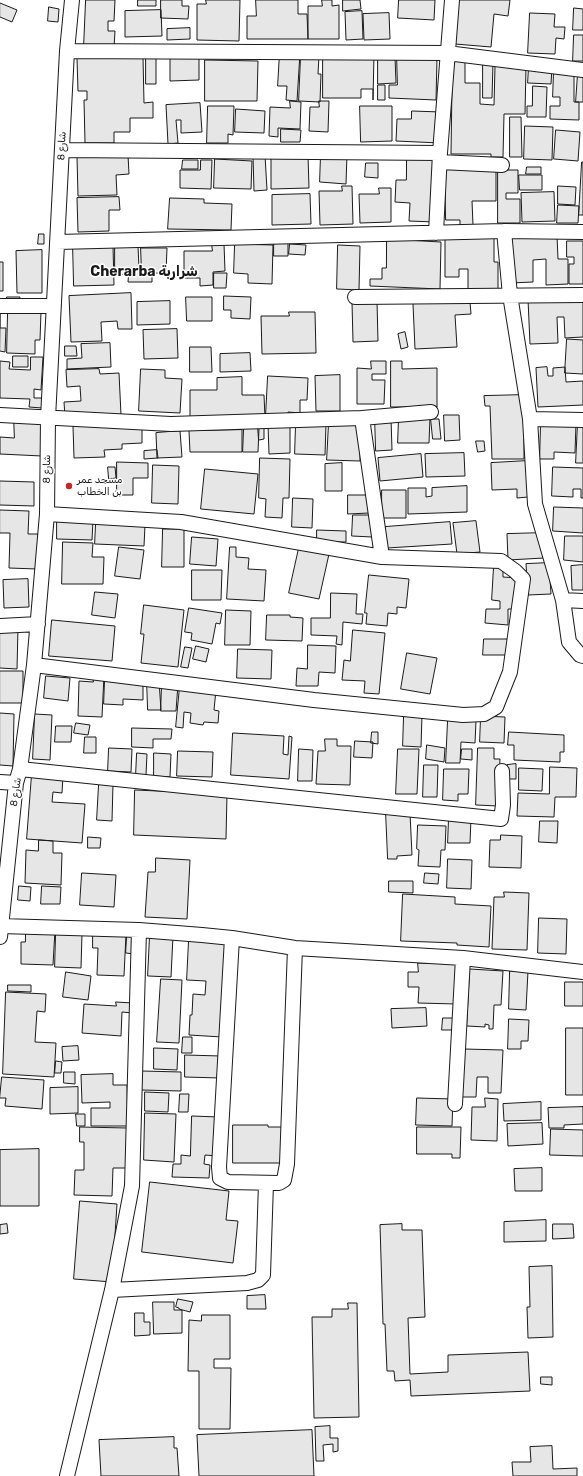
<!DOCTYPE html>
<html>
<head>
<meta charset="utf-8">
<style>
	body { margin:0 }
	canvas { display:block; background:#fff }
</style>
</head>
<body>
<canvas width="583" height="1476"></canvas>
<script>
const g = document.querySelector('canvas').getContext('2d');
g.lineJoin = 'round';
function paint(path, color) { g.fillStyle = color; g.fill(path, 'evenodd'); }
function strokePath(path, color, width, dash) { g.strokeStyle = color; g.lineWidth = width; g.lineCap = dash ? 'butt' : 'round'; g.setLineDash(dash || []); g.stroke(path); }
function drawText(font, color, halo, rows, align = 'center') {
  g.font = font + ' Rubik,Vazirmatn,sans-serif'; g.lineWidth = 3; g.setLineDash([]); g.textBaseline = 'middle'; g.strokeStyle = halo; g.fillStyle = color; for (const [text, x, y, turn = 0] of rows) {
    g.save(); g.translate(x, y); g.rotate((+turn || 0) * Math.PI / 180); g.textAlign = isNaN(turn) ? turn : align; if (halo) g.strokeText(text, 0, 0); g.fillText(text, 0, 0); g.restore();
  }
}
const building = new Path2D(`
	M86 0H115L114 21H108V31H115L114 48 84 46Z
	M138 0H156V6H138Z
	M161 0H182V6H189L188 19 161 18Z
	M206 0H240L239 41 197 40V4H206Z
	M256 0H298V14H307L308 39H247V16H256Z
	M322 0H332V6L339 5V39H308V6H322Z
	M343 0H360L361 9 343 11Z
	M399 0H435L434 20 398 18Z
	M459 0H510L508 16 494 14 491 47 455 44Z
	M0 3 17 10 12 22 0 17Z
	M49 7 59 9 58 22 48 21Z
	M574 8 583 9V30H573Z
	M161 10 162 36 125 37V11Z
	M362 11 363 39 346 40 345 12Z
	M389 13 390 39 364 40 363 14Z
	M530 13 555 14 554 27H565L564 39 556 38 555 54 528 53Z
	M190 28V39L167 40V29Z
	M574 35H583V61H573Z
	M280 52 300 53 297 101 286 100 287 86H278Z
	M199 53V80L170 81V54Z
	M323 54H374L373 100V89H361V98H323Z
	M301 55 319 56 318 74H321L320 102 299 101Z
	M143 57 144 103 153 102V118H130V132H114V143H85L84 100H87V91H78L77 58Z
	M146 57H156V84H146Z
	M378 57H395L396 83 378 84Z
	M397 57 437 58 436 100 389 98V85H397Z
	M205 60 258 61 257 101H205Z
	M450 61H465V83H480V104L494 105 495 66H526L525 114H504L503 157H491V154H451L452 84Z
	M483 62 493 63 492 98H483Z
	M529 66 552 67 551 84 528 83Z
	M554 70H574V102H579V120L550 119V106H560V97H553Z
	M578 73H583V102H576Z
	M378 85H385V100H378Z
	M533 86 547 87 546 117H527V106H532Z
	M290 101 301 102 300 129 278 128V137L269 136 270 107 290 108Z
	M319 101H329L328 132 309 131 310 107H319Z
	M200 103 202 132 181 133V120H176L178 143 168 144 166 105Z
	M208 106H234L233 135 228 134V143H207Z
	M360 106H392V141L361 142Z
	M236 109 265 111 264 133 235 132Z
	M412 111 441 112 440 143 396 141 397 119H411Z
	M510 117H521L522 157H510Z
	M525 126 553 127 552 160 524 159Z
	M281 129 301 130 300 142H281Z
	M556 130 580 132 578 161 554 159Z
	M321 153 347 154 346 184 320 182Z
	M128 155 129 174 116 175 117 195 78 196 77 157Z
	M265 155 267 190 254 191 253 156Z
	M308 155 309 188 271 189V156Z
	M407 156 438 158 435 222 409 221 410 203 395 202 396 180H406Z
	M215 159 252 161 251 189 214 188Z
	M183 160H198V169H182Z
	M201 160H212L211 189 180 188V170H200Z
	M582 162H583V215H579Z
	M366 163H378V178L365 177Z
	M527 167H541V174H526Z
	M445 168 496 170V201H472L473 225H460V220H446Z
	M498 170H518V193H506V199H520V223H498Z
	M519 175H542V190H520Z
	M342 186H352L353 224 320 225 319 191H342Z
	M558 186 576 187 575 205 558 204Z
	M379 188H391V222L360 223 359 194H379Z
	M554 192 555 221 522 222 521 193Z
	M310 194 311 224 272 225V195Z
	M119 197 120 210H109V231L78 232 77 198Z
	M170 198 204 199V203L232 204 231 230 168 229Z
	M558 205 579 206 578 223H557Z
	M39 234H44V244H38Z
	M557 235 558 259H568V284L546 285V259L533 260V282L510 283V236Z
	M468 237 494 238V262H498V292L468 291V269H459V277H445V238L468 239Z
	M387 239 441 242 440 289 370 286V279H382V268H386Z
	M567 241H583V284H569V264H574V257H567Z
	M274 243H288V256H274Z
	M212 244H224L225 271 213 272V285L200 286V278H184V251H212Z
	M235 244 273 245 272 284 248 283V274L234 273Z
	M290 244 306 245 305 255 289 254Z
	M338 245 360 246 359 290 337 289Z
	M73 246H113L114 285 74 286Z
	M115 246H138L139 268H128V274L115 275Z
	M141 248H167L166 273H152V282H128L129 269 141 270Z
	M42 250V293H17L16 251Z
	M0 262H3V291H0Z
	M214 273H227L226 288H214Z
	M131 293 132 329H118L117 321 101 322 102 341 71 342 69 296Z
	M224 296 251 297 250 319 231 318V310H224Z
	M7 297H20L19 302 7 301Z
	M186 297H212V321H187Z
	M583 297V337L565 338 564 317H557L558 343 530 344 528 299Z
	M170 301V324L137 325V302Z
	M377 301 378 341 353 342 352 302Z
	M443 302V303L470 302 471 314 455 315 457 347 415 349 413 304Z
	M8 311 41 312 40 340H35V354L7 353Z
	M0 312V328H6L5 352 0 351Z
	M289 312H315L316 353 262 354 261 316H289Z
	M177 329 178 358 144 359 143 330Z
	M405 332 408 347 401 349 398 334Z
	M567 339 583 340V374L565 373Z
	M110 343 111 367 67 369V359L82 358 81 344Z
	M65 346H76L77 356H65Z
	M190 347H211L212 372H190Z
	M250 353 251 371 220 372V354Z
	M13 356H28V367H13Z
	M31 357H43L41 390 34 389V398H43L42 408 29 407 30 399 0 398V361L10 362 9 369 30 370Z
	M371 361H386V374H372V380H385L384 404H357V368L371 369Z
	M391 361H402V369L437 368V407H391Z
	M547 367 548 376H553V368L565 367 566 382 583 381V405L538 407 536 368Z
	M99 369 100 374 119 373 121 415 65 417 64 402 81 401 80 386 67 387 66 370Z
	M141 369 165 370V378L182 379 180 413 139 411Z
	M340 375V411H316L315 376Z
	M268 376 308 378 307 400H300V413L288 412V416L266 415Z
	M242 377V395H264L265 418 190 419V390H217V378Z
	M524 395 526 439H524V459H492L490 406H485L484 396Z
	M444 415H459L460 440 445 441Z
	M399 417 430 418 429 443H398Z
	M14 418 44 419 42 456 0 454V437L14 438Z
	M375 418H391L392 450 376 451Z
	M431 419H439L441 439H433Z
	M578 421 583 422V463H576Z
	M329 422 361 423 360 461 327 460Z
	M541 422 576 423 575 453 554 452V459H540Z
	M296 423 326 424 325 455 295 454Z
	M290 424V453L269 454 268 425Z
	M142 425V443L122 444V449L104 450 105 457 74 458 73 426Z
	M258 427H264V439L259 440Z
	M244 428H259L258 452H243Z
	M242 430V452H190L189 431Z
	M180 431 182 457 157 458 156 433Z
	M476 441H484L485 451 478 452Z
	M157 450 158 458 144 459V451Z
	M464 453 465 476 426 477 425 454Z
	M421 454 423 477 380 481 378 458Z
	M260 458 290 459 289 498H283L282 518 265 517 266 499 259 498Z
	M527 461 528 497 517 498V489L492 490 491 463Z
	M117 462 148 463V478H133V495H117Z
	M342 463V491H325V464Z
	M153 465 179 466 178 504 152 503Z
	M108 467H115L116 478 109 479Z
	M553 467 583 468V498H581V489H573V497L552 496Z
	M205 469 258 474 254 514 201 509Z
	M0 481 34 482V506L0 505Z
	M467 486V512L408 514V488H426V497L432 496V488Z
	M382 490H406V518H382Z
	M348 495H368L369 513 348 514Z
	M293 498 313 499 312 528 292 527Z
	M554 507 583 508V533L553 531Z
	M0 510 29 511 28 534H38L37 569 9 568 10 533H0Z
	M353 515H373L372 537 352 536Z
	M57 519 93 520 92 540 57 539Z
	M476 521 480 552 457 554 453 523Z
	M450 522 452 544 387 548 385 527Z
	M96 523 145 525 144 546 95 544Z
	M163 529H184V567H162Z
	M317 530 346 531V542H317Z
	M543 533 544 558 508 560 507 534Z
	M565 536H583V562L564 560Z
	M192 537 218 539 216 566 190 564Z
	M63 542 93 543 92 557H104L103 584H62Z
	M119 547 144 550 140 579 115 576Z
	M230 547H236V557L249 558 248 569 266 570 264 601 227 599Z
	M299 548 329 554 319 599 289 593Z
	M549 563 551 594 528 595 526 564Z
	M583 565V590H572L571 566Z
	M494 566 503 567V577L518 578 516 609H508V625L485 623 486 609H500V601L492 600Z
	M192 570H222L221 600H192Z
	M369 575 409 579 406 608 397 607V614L388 613 387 626 366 624 367 613H365Z
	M28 579 29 607 4 608 3 580Z
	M95 592 118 594 115 618 92 615Z
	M331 593 357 594 356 614H363L362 624 343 622 342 645 336 644 337 636 311 635V618H330Z
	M144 605 184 610 178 667 141 663 144 634H141Z
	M189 608 222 613 220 624 216 623 212 644 191 640 192 633 185 632Z
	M226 610 251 611 250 645H225Z
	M267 615H290V617L303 618 302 641 266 640Z
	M52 620 115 626 112 661 49 656Z
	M0 627 18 628 17 669 0 668Z
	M353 630 385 633 379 694 364 693 365 681 342 680 344 660 350 661Z
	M484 639H511V655H483Z
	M308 645 336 646 335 673 319 672 318 686H296L297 668 307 669Z
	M196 646 209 649 206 662 193 659Z
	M185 647 192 648 188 668 181 667Z
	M238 649 272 650 271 679 237 678Z
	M407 653 437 658 430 694 401 689Z
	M0 671H23V703H0Z
	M93 675H104L102 717 78 716 79 681 93 682Z
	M46 676 70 678 68 701 44 698Z
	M105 679 143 680V700L123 699V705L104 704Z
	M147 681H159L161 710H148Z
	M162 683 178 684 176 711H161Z
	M180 686 216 690 214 710 219 711 218 723 204 722 203 725 190 723 191 713 184 712 183 728 176 727Z
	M0 713 14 714 13 766 0 765Z
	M35 714 52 715 50 760 33 759Z
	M404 715H422L421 747 403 746Z
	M481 716 505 717 504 743 480 742Z
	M448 720 476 721 475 743 461 742 460 763H446Z
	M76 723 90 725 88 735 74 733Z
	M56 726H72L71 742H55Z
	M132 728 172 729 171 739H153V748L132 747Z
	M372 732H378V744L371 743Z
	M509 732 564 735V752H560V762L514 760V745H508Z
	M233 733 284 736 283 754 288 755 289 736 292 737 289 779 231 775Z
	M85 737H96V753H84Z
	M325 739H337V746H351L350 785 316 784 318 751H325Z
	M355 741 373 742 372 758 354 757Z
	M427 745 445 748 444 762 426 759Z
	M109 748 132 749 131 772 108 771Z
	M478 748H494V759H500L498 806 476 805Z
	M299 749 313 750 312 781H298Z
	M398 749H419L417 794H396Z
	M462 749H472V760L461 759Z
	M178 751 213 752 212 777 177 776Z
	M137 753 147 754 146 775H136Z
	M154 753 171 754 170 777 154 776Z
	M516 764V779H507V765Z
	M424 765H438L437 797H423Z
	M550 767 577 768 576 797H555L554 817 517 816 518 793 549 794Z
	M519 768 543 769 542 791 519 790Z
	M444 769H469L468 794H458V801L443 800Z
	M32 774 63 776 62 793 53 792 52 802 85 804 82 843 27 839Z
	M99 784H113L112 821 97 820Z
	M135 790 227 794 226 839 134 835Z
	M386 813H410L412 855 397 856V859H388Z
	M449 817 471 818 470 843H448Z
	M540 821H558L557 843 539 842Z
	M418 825 446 826 445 850H441L440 867 418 866 419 850 417 849Z
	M501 835 522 836 521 868 489 867 490 840H500Z
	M88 837 101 838 100 848H88Z
	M39 840 53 841V853H62L61 885 25 883 26 850 38 851Z
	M156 858 190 860 187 919 145 917 148 872H155Z
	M448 859 472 860 471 889 447 888Z
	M82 873 116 875 114 907 80 905Z
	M425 873 439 874 438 884 424 883Z
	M389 881H413V893L389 892Z
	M19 886 31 887 30 901 18 900Z
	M42 886 61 887 60 904H41Z
	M504 892 529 893 527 950 492 949 494 897H504Z
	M403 894 455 897V904L491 906 489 947 457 945V943L401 941Z
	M539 918 567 919 566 954 538 953Z
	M26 929 55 930 53 965 21 964V942H25Z
	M56 933 82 934 81 968 55 967Z
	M93 933 126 934 124 976 97 975 98 948H93Z
	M150 935 173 936 171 977 148 976Z
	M127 936H135L134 954 126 953Z
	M189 940 227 942 222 1037 189 1035 190 1015H192L193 994 205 995 206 981 187 980Z
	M418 963 458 964 456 1004 418 1003 419 987H408V972H418Z
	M470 969 503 971 501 1005H494L493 1029H489V1025L485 1024V1027L467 1026Z
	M510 971H528L526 1010 509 1009Z
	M66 972 91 976 88 1000 63 997Z
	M161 979 182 980 179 1043 157 1042Z
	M565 982H583V1006H565Z
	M8 985H31V992L8 991Z
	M6 992 46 994 45 1012 37 1011 35 1042 56 1043 54 1077 3 1074Z
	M116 1002 133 1003 132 1013 122 1012 121 1036 82 1033 84 1004 116 1006Z
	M426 1008 427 1026 392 1028 391 1009Z
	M443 1018H453V1030H442Z
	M509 1019 529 1020 528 1041H521V1049H508Z
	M566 1028H583V1095H566Z
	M183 1037H192V1053H182Z
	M78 1046 79 1060 63 1061 62 1047Z
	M154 1048 178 1049 177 1070 154 1069Z
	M464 1049 503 1050 501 1093H488V1077H477L476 1097H462Z
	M185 1055 221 1056 220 1078 185 1077Z
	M56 1061 62 1062 61 1073H55Z
	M142 1071 181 1072V1091L141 1090Z
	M64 1072H75V1084L64 1083Z
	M113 1074V1085H127L128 1126H91V1108H110V1102L82 1103 81 1075Z
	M2 1077 44 1080 42 1109 5 1106 6 1098H0Z
	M78 1087V1113L50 1114V1088Z
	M145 1092 169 1093 168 1112 145 1111Z
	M180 1094H189L188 1112H179Z
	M417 1098 453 1099 452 1126 416 1125Z
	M485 1098 498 1099 497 1141 471 1140 472 1107H485Z
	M541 1102V1120L504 1121 503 1104Z
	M583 1107V1124L564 1125V1128H549L548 1108Z
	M145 1113 176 1114 174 1162 144 1160Z
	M76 1114H85V1126H77Z
	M192 1116 219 1117 218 1156 205 1155 204 1164 210 1165 209 1178 172 1177 173 1164H181V1155L190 1156Z
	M542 1123 543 1144 508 1146 507 1124Z
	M233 1125H268V1127H283V1163H233Z
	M80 1127 128 1128 127 1168H113L112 1196 74 1195 75 1170H84V1142H80Z
	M417 1127H461L460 1158H452V1154H417Z
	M551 1129 583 1130V1156L550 1155Z
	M39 1149V1206H0V1150Z
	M542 1168V1191H515L514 1169Z
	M150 1182 229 1191 226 1220 238 1221 233 1263 142 1252Z
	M80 1201 117 1204 112 1282 74 1279Z
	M546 1220V1241L504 1242V1222Z
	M7 1224 8 1233 0 1234V1225Z
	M402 1224V1230H422L425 1317 408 1318 410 1374 448 1372V1355L528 1352 530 1391 411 1396 410 1380 395 1381 394 1371H387L385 1324H383L380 1225Z
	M553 1224H573L574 1238 553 1239Z
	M552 1266 553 1337 528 1338 527 1307H530L529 1267Z
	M265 1295 266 1309H247V1296Z
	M178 1299 193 1302 190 1312 179 1309V1308L176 1307Z
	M153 1302H174V1310H182V1333L154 1334Z
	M348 1303H357L359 1417 314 1418 312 1317H332V1309H348Z
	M135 1313H144V1322H150V1335L135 1336Z
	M202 1315H230V1359H214V1368H231L230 1429H199V1371H188L189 1320 201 1321Z
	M541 1377H552V1385L541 1384Z
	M330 1426V1438H338V1451L333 1452V1444L323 1445 324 1461H316L315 1427Z
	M312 1430 314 1476H199L197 1435Z
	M174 1437V1448H177L179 1476H101L99 1440Z
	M552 1446 553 1469 577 1468V1476H513L512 1462H531L530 1447Z`);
paint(building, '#e6e6e6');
strokePath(building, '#1a1a1a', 1);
const street = new Path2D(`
	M67 51 447 53 583 70
	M62 150 440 153
	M440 162 502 165
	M504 231 510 295 530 419 535 504 563 600 569 642 580 655 583 656
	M436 233 440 153 452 0
	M57 242 504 231 583 232
	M355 297 583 295
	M0 306H53
	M0 415 171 424 362 418 431 412
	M362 418 382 557
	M530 419 583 420
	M563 600 583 601
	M0 626 38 624
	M34 665 314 700 463 715 484 714 496 707 510 672 523 579 515 571 501 561 382 557 181 522 47 514
	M20 769 501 819 503 805 502 771
	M0 782 16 783
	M0 926 139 930 202 935 232 938 295 948 463 958 583 972
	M0 937 16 783 20 769 34 665 47 514 48 418 67 51 72 0
	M232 938 219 1167 220 1178 228 1182 279 1183 284 1180 287 1164 295 948
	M455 1104 463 958
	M112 1290 247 1283 258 1280 263 1275 266 1183
	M67 1476 112 1290 132 1186 139 930`);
strokePath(street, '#1a1a1a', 16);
strokePath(street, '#fff', 14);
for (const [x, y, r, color] of [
	[69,486,4,"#c62828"]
]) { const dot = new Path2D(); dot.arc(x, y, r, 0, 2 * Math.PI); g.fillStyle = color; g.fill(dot); strokePath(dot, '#fff', 1.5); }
drawText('10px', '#1a1a1a', '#fff', [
	["شارع 8",62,146,-87],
	["شارع 8",47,469,-89],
	["شارع 8",16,792,-82]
]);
drawText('10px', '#1a1a1a', '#fff', [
	["مسجد عمر",77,480],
	["بن الخطاب",77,492]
], 'left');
drawText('bold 14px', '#1a1a1a', '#fff', [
	["Cherarba شراربة",144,272]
]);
</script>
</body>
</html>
